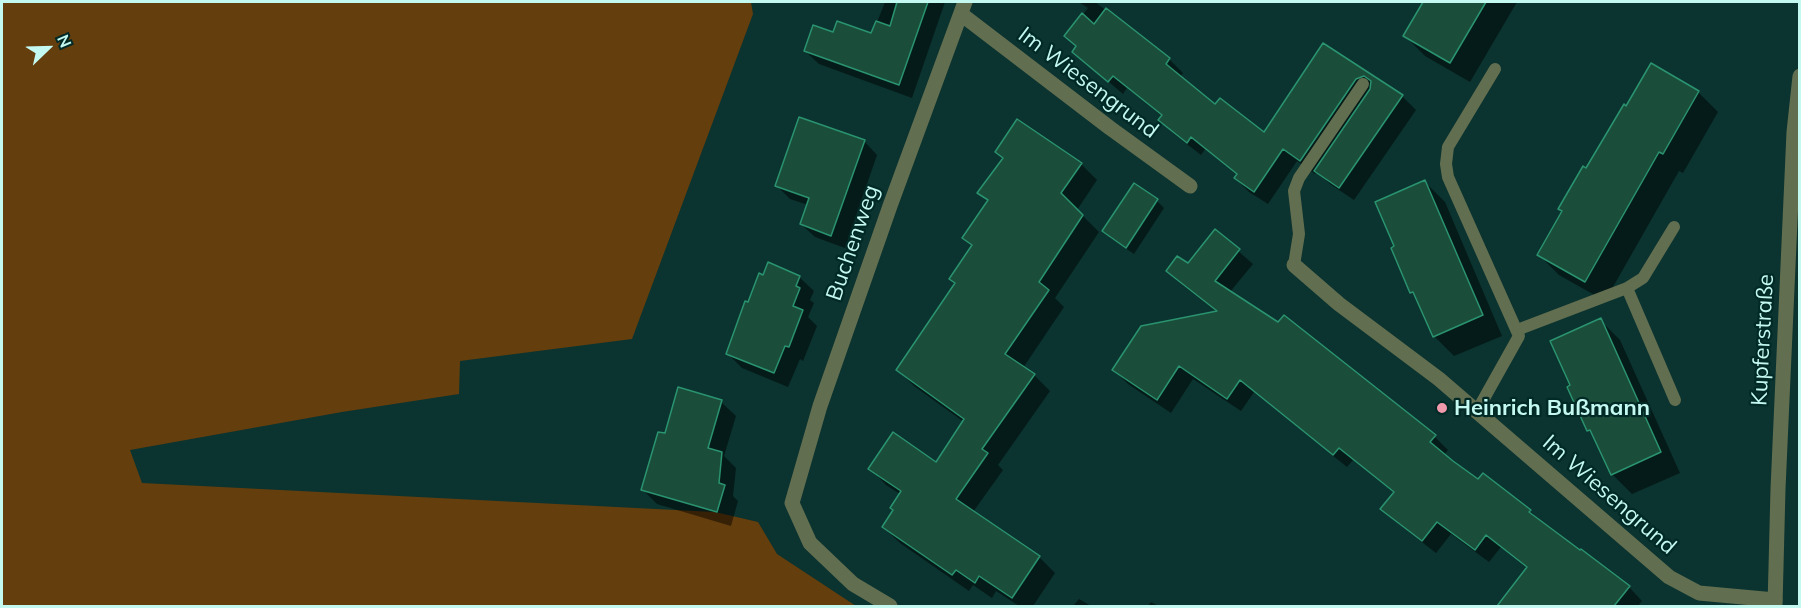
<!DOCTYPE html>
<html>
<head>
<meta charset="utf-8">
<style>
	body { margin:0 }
	#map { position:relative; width:1801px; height:608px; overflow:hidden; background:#0b332f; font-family:Mulish,sans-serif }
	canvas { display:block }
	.frame { position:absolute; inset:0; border:3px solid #c4f9f2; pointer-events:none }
	.north { position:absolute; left:18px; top:18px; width:60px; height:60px; -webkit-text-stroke:4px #012925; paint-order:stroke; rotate:67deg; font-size:16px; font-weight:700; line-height:24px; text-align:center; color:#c4f9f2 }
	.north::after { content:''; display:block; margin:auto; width:21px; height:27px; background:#c4f9f2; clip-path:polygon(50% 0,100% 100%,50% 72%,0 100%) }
</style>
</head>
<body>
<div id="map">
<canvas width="1801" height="608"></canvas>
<div class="frame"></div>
<div class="north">N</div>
</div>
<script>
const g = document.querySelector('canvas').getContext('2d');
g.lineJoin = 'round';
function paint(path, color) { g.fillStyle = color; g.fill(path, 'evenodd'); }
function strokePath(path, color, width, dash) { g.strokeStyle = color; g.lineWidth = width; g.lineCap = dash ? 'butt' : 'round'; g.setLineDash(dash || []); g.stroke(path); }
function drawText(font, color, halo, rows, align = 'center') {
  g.font = font + ' Mulish,sans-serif'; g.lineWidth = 4.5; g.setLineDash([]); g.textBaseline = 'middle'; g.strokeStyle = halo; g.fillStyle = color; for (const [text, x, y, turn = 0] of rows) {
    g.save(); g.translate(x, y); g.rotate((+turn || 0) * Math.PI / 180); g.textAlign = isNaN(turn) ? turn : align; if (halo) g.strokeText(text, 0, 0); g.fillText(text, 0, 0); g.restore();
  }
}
paint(new Path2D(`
	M2 2H751L753 14 632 339 460 361 459 394 342 412 130 450 142 483 715 512 758 522 777 554 856 606H2Z`), '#653e0d');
paint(new Path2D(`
	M885 2H945L912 98 819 64 805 51 834 34 872 35Z
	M1079 2H1095L1169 59 1183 73 1180 77 1216 106 1264 134 1323 45 1402 96 1416 110 1354 200 1330 184 1317 171 1315 174 1297 161 1268 204 1249 192 1235 178 1237 175 1205 149 1201 155 1174 134 1160 120 1163 117 1127 88 1123 94 1074 52 1077 48 1066 36 1088 8Z
	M1425 2H1517L1470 82 1425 56 1405 36Z
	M1698 92 1718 112 1683 173 1679 171 1605 301 1559 275 1539 255 1587 171 1627 108Z
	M864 141 877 155 845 248 815 237 801 224 808 205 790 199 777 186Z
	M997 152 1081 164 1097 180 1077 210 1099 232 1055 298 1064 307 1023 368 1034 375 1050 391 998 465 1003 470 973 512 1039 557 1055 573 1033 606H1019L996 591 992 598 973 585 969 591 900 543 883 527 895 511 900 494 886 485 870 468 936 464 964 422 914 386 898 370 956 284 973 246 964 237 988 202 979 193 1004 159Z
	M1425 182 1445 202 1502 336 1454 356 1434 336 1418 299 1411 292 1396 247Z
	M1157 201 1164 208 1134 254 1111 238 1103 231Z
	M1215 231 1253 264 1230 292 1435 437 1448 450 1444 455 1479 481 1483 475 1530 511 1544 524 1629 587 1642 601 1638 606H1499L1528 569 1501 547 1489 562 1451 534 1436 553 1396 522 1382 509 1394 493 1353 460 1347 467 1254 392 1241 411 1193 379 1171 413 1128 384 1114 370 1217 312 1181 284 1168 270 1189 265Z
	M799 277 814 291 810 300 814 303 808 317 817 326 803 361 800 359 788 387 742 368 728 354 749 304Z
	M1600 320 1620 340 1680 473 1632 494 1612 474 1596 438 1588 430 1572 386Z
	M721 402 736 416 724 456 736 468 733 496 738 501 731 526 657 504 643 490 666 435Z
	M1079 599 1091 606H1073Z
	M1151 602 1158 606H1148Z`), '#0007');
const building = new Path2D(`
	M897 2H928L899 85 804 51 813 25 833 32 837 21 871 33 876 21 890 26Z
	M1423 2H1486L1450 63 1403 36Z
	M1106 8 1170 58 1166 64 1215 104 1220 98 1264 132 1323 43 1403 95 1339 188 1314 171 1370 89 1371 81 1364 76 1356 79 1300 161 1283 149 1254 192 1234 178 1237 174 1191 137 1187 143 1158 120 1162 115 1113 76 1108 82 1072 52 1076 46 1064 36 1082 13 1094 24Z
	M1651 63 1699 91 1663 154 1659 152 1585 282 1537 255 1562 211 1558 209 1583 166 1586 168 1624 104 1626 106Z
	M799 117 865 140 831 236 800 224 809 198 775 186Z
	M1017 119 1082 163 1061 193 1083 215 1039 282 1049 290 1005 354 1035 374 982 449 988 453 956 499 1040 556 1012 598 979 576 975 583 956 570 952 575 882 527 893 510 890 508 901 491 868 469 893 432 936 462 964 419 896 370 955 283 949 279 972 245 962 238 988 200 977 193 1003 158 995 152Z
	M1425 180 1483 315 1433 337 1413 292 1410 293 1391 248 1394 246 1375 202Z
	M1134 183 1158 199 1126 248 1102 231Z
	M1215 229 1240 249 1215 281 1278 322 1284 315 1436 435 1430 442 1453 461 1478 479 1483 473 1531 510 1529 512 1580 550 1581 549 1630 586 1614 606H1497L1527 567 1486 535 1475 550 1437 522 1422 541 1380 509 1394 492 1339 448 1333 455 1240 380 1227 399 1179 366 1157 400 1112 370 1141 326 1217 311 1166 271 1177 256 1188 263Z
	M768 262 800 276 796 286 800 288 793 306 803 310 789 347 785 346 774 373 726 354 745 301 748 302 759 273 763 275Z
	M1601 318 1661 452 1611 475 1590 430 1587 431 1567 387 1570 385 1550 341Z
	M678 387 722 400 708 448 722 452 719 483 725 485 717 512 641 490 658 432 665 433Z`);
paint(building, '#1a4e3b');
strokePath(building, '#2a936f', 1.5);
strokePath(new Path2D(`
	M1294 265 1299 234 1294 191 1299 178 1363 84
	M1627 288 1643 278 1674 227
	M1517 330 1627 288 1675 400
	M1477 411 1519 336 1448 177 1446 164 1448 147 1495 69`), '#626e50', 12);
strokePath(new Path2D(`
	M961 14 1110 128 1190 186
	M1294 265 1339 304 1439 379 1669 577 1699 593 1775 600
	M890 606 853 584 810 543 792 503 820 406 890 206 965 2`), '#626e50', 15);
strokePath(new Path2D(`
	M1775 606 1778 489 1794 132 1800 76`), '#626e50', 15);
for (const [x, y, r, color] of [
	[1442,408,6,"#f29aad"]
]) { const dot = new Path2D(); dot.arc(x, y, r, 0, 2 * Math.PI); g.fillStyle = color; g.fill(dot); strokePath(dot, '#012925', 2); }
drawText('22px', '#c4f9f2', '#012925', [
	["Im Wiesengrund",1088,83,37],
	["Buchenweg",853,243,-71],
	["Kupferstraße",1763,340,-87],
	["Im Wiesengrund",1609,495,41]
]);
drawText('bold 22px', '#c4f9f2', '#012925', [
	["Heinrich Bußmann",1454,408]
], 'left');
</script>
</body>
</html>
